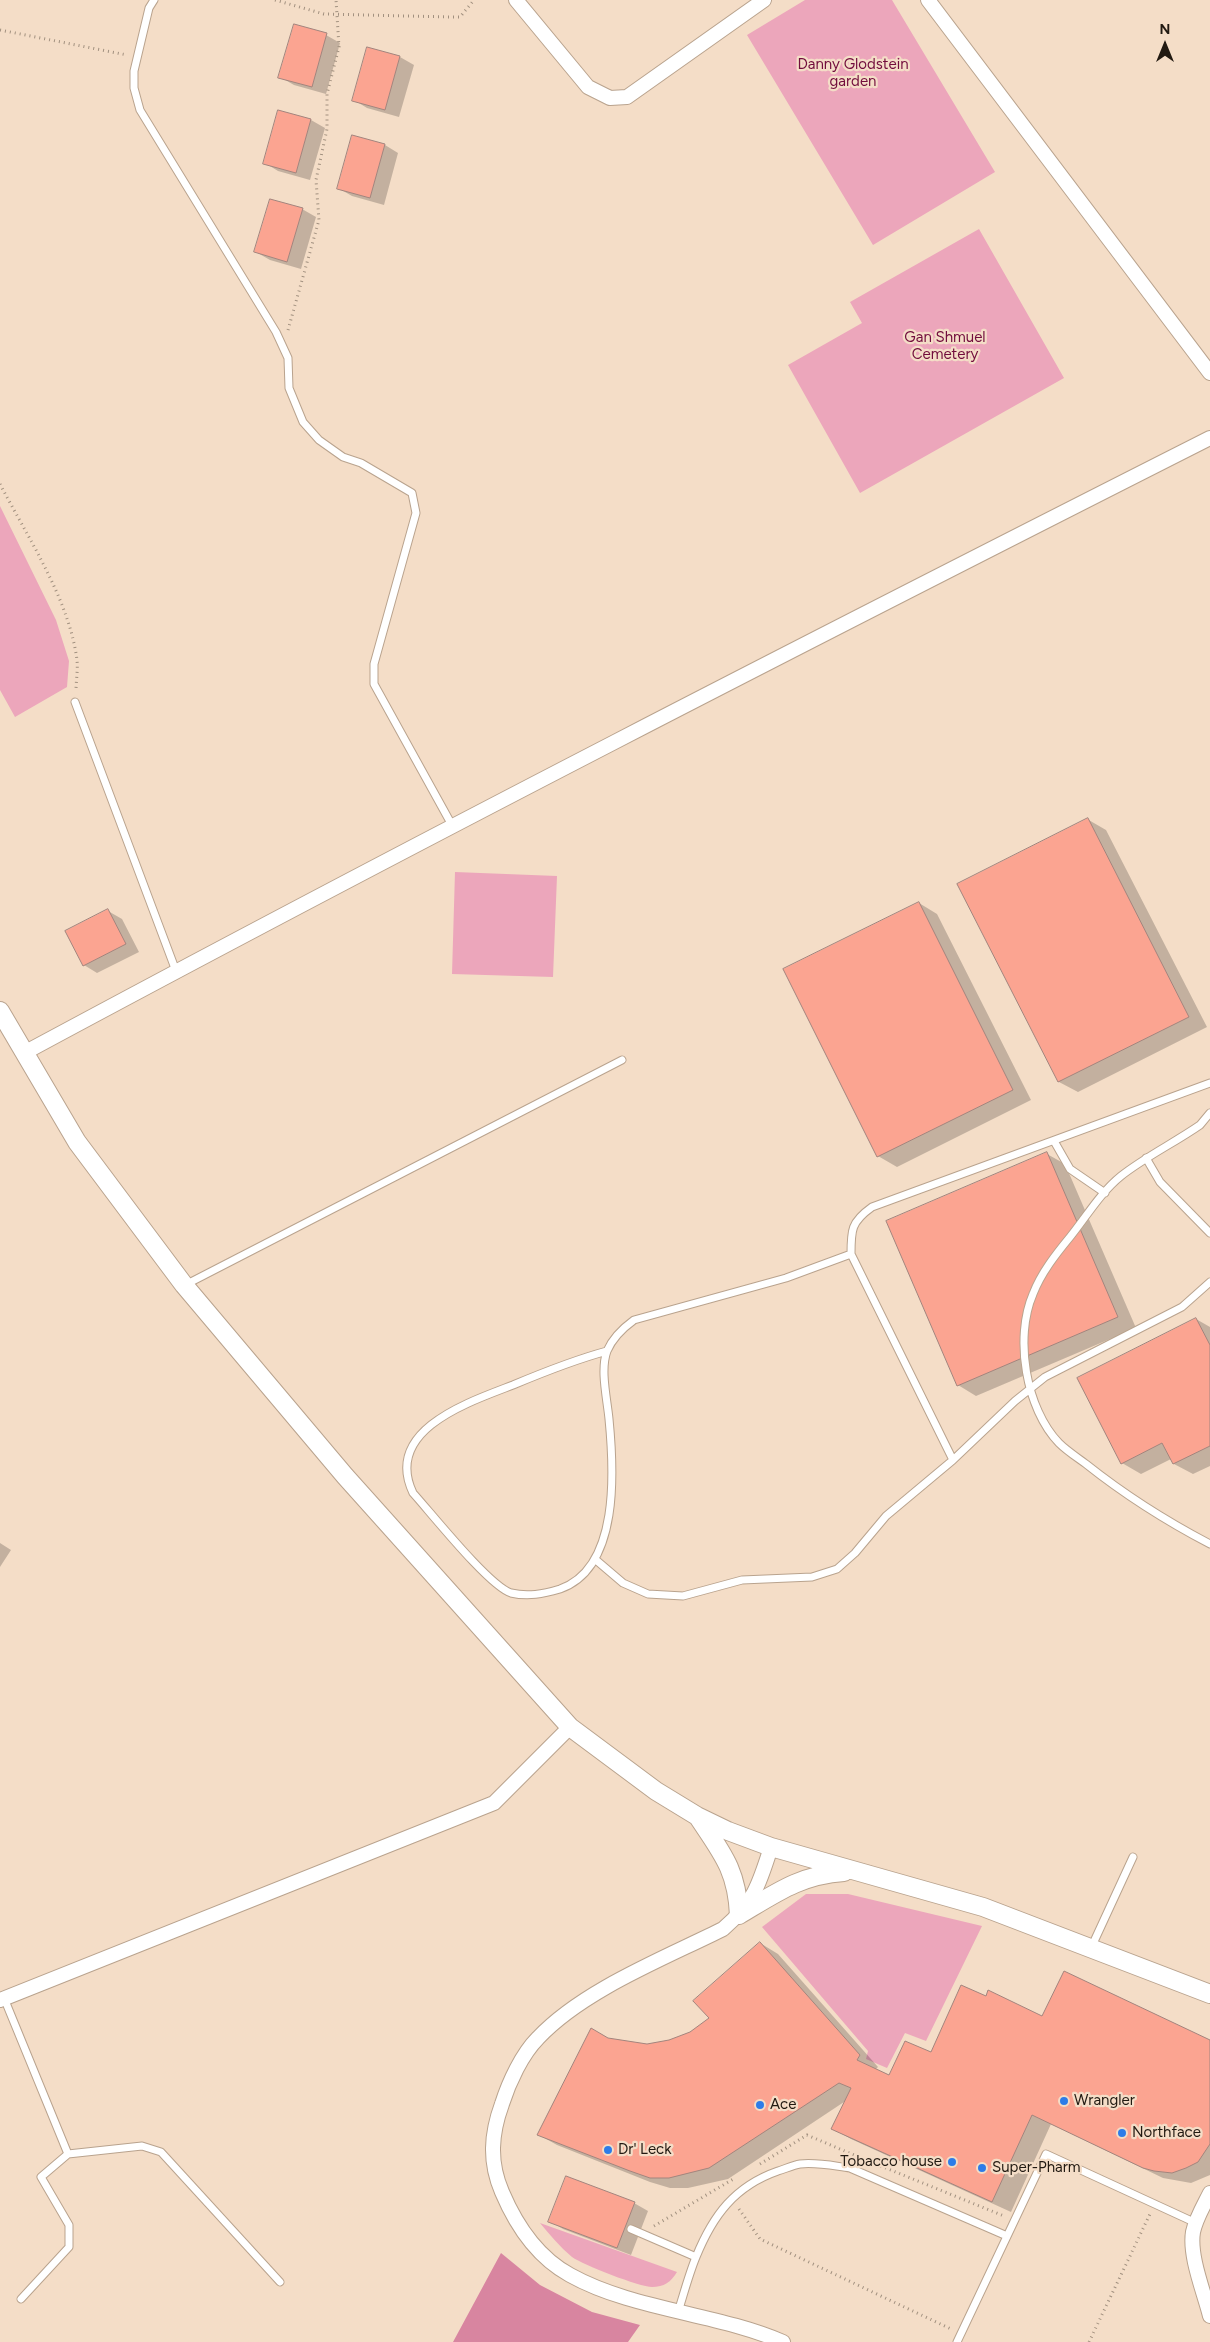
<!DOCTYPE html>
<html>
<head>
<meta charset="utf-8">
<style>
	body { margin:0 }
	#map { position:relative; width:1210px; height:2342px; overflow:hidden; background:#f4ddc7; font-family:Figtree,sans-serif }
	canvas { display:block }
	.north { position:absolute; left:1140px; top:20px; width:50px; height:50px; -webkit-text-stroke:4px #f4ddc7; paint-order:stroke; rotate:0deg; font-size:14px; font-weight:700; line-height:20px; text-align:center; color:#221a12 }
	.north::after { content:''; display:block; margin:auto; width:18px; height:22px; background:#221a12; clip-path:polygon(50% 0,100% 100%,50% 72%,0 100%) }
</style>
</head>
<body>
<div id="map">
<canvas width="1210" height="2342"></canvas>
<div class="north">N</div>
</div>
<script>
const g = document.querySelector('canvas').getContext('2d');
g.lineJoin = 'round';
function paint(path, color) { g.fillStyle = color; g.fill(path, 'evenodd'); }
function strokePath(path, color, width, dash) { g.strokeStyle = color; g.lineWidth = width; g.lineCap = dash ? 'butt' : 'round'; g.setLineDash(dash || []); g.stroke(path); }
function drawText(font, color, halo, rows, align = 'center') {
  g.font = font + ' Figtree,sans-serif'; g.lineWidth = 4.5; g.setLineDash([]); g.textBaseline = 'middle'; g.strokeStyle = halo; g.fillStyle = color; for (const [text, x, y, turn = 0] of rows) {
    g.save(); g.translate(x, y); g.rotate((+turn || 0) * Math.PI / 180); g.textAlign = isNaN(turn) ? turn : align; if (halo) g.strokeText(text, 0, 0); g.fillText(text, 0, 0); g.restore();
  }
}
paint(new Path2D(`
	M805 0H892L995 172 873 245 747 35Z
	M979 229 1064 378 860 493 788 365 862 323 850 302Z
	M0 506 56 620 69 661 67 687 15 717 0 690Z
	M455 872 557 876 553 977 452 974Z
	M806 1894H848L982 1926 926 2041 905 2033 887 2068 866 2059 868 2051 762 1927Z
	M540 2223 677 2272C671 2282 664 2287 652 2287 640 2287 583 2265 572 2257 560 2247 550 2235 540 2223Z`), '#eca6bb');
paint(new Path2D(`
	M501 2253 540 2285 592 2312 640 2325 628 2342H453Z`), '#d885a0');
paint(new Path2D(`
	M326 35 340 43 326 94 294 85 280 77Z
	M368 48 400 57 414 65 399 117 367 108 354 100Z
	M279 111 311 120 325 128 310 180 278 171 265 163Z
	M385 145 398 153 384 205 352 196 338 188Z
	M302 209 316 217 301 269 270 260 256 252Z
	M1087 819 1106 830 1207 1027 1078 1092 1059 1082Z
	M919 903 937 914 1031 1100 897 1167 878 1156 785 970Z
	M108 911 122 919 139 952 97 973 84 965Z
	M1047 1154 1065 1164 1136 1328 976 1396 958 1385Z
	M1196 1319 1210 1327V1466L1193 1474 1174 1464 1171 1459 1141 1474 1122 1463Z
	M0 1543 11 1550 0 1567Z
	M760 1943 778 1954 878 2067 876 2069 890 2076 931 2054 987 1998 1043 2017 1210 2042V2175L1191 2183 1163 2178 1051 2124 1011 2212 851 2139 833 2129 847 2100 728 2179 688 2188H670L650 2182 557 2145 539 2135 607 2039 647 2045 669 2041 690 2033 711 2018Z
	M634 2203 648 2211 631 2255 563 2229 550 2221Z`), '#0003');
const building = new Path2D(`
	M294 24 327 33 312 87 278 78Z
	M367 47 400 56 385 110 352 101Z
	M278 110 311 119 296 173 263 164Z
	M352 135 385 144 370 198 337 189Z
	M270 199 303 208 287 262 254 252Z
	M1088 818 1189 1017 1058 1082 957 884Z
	M919 902 1013 1090 877 1157 783 969Z
	M108 909 126 944 83 966 65 931Z
	M1047 1152 1118 1317 957 1386 886 1221Z
	M1196 1318 1210 1345V1446L1173 1464 1162 1443 1121 1464 1077 1378Z
	M760 1942 860 2055 857 2060 889 2075 905 2041 931 2052 961 1985 986 1996 988 1990 1042 2016 1064 1971 1210 2040V2144L1198 2162 1186 2168 1172 2173 1154 2171 1143 2168 1032 2115 992 2202 831 2129 851 2088 839 2083 709 2168 669 2178H650L630 2171 537 2135 591 2028 608 2038 647 2044 669 2040 690 2032 709 2018 693 2001Z
	M566 2176 635 2202 617 2248 548 2222Z`);
paint(building, '#fba491');
strokePath(building, '#a2847d', 1);
const service = new Path2D(`
	M154 0 149 8 134 71V88L140 110 276 332 288 358 289 388 303 422 319 440 343 457 361 463 412 493 416 513 374 664V684L453 827
	M75 702 176 971
	M1210 1113 1200 1125C1174 1143 1145 1157 1121 1176 1101 1192 1086 1217 1070 1237 1056 1254 1041 1273 1033 1294 1014 1338 1026 1409 1059 1443 1067 1451 1078 1458 1086 1464 1125 1495 1166 1521 1210 1544
	M1054 1141 1070 1169 1105 1193
	M1146 1158 1160 1182 1210 1233
	M185 1285 622 1060
	M607 1351C574 1360 544 1372 513 1385 469 1402 383 1430 413 1493 432 1514 489 1586 511 1593 528 1597 543 1594 560 1589 620 1568 614 1470 609 1419 607 1398 600 1370 607 1351 613 1337 623 1328 634 1320L786 1278 851 1254
	M953 1460 851 1254C851 1230 851 1222 872 1207L1210 1083
	M596 1560 623 1583 648 1594 683 1596 742 1580 812 1577 837 1569 855 1553 886 1516 953 1460 1015 1401 1045 1377 1182 1307 1210 1282
	M1091 1948 1133 1857
	M4 1998 68 2154 41 2177 69 2225V2247L21 2299
	M68 2154 142 2146 161 2152 280 2282
	M631 2229 696 2257
	M678 2312C684 2293 689 2274 696 2257 713 2215 735 2186 778 2171 785 2169 793 2165 800 2164 817 2162 834 2166 850 2168L1007 2236
	M957 2342 1046 2154 1196 2223`);
const minor = new Path2D(`
	M516 0 588 87 610 98 627 97 764 0
	M928 0 1210 373
	M24 1053C416 842 813 639 1210 438
	M771 1847C759 1885 754 1902 723 1929 665 1958 583 1990 538 2038 522 2054 509 2082 502 2104 491 2134 489 2162 502 2192 516 2225 537 2257 570 2275 633 2310 716 2313 783 2342
	M0 2000 494 1803 570 1727
	M1210 2193C1204 2205 1196 2218 1193 2232 1189 2256 1204 2292 1210 2316`);
const tertiary = new Path2D(`
	M0 1011 77 1142 184 1285 345 1476 570 1727 656 1791 697 1816 728 1831 771 1847 983 1907 1210 1994
	M698 1817C722 1853 737 1870 739 1915 776 1893 800 1875 844 1872`);
strokePath(service, '#b9a38e', 9);
strokePath(minor, '#b9a38e', 16);
strokePath(tertiary, '#b9a38e', 20);
strokePath(new Path2D(`
	M275 0 324 14 450 17H460L474 0
	M0 30 127 55
	M288 330 319 220 316 180 327 129V94L339 47 336 0
	M0 484C28 538 69 599 77 660 78 670 76 681 76 691
	M760 2164 807 2135 854 2155
	M876 2164 1004 2216
	M739 2209 760 2239 951 2329
	M654 2226 735 2178
	M1089 2342 1150 2214`), '#a1907f', 3, [1, 4]);
strokePath(service, '#fff', 7);
strokePath(minor, '#fff', 14);
strokePath(tertiary, '#fff', 18);
for (const [x, y, r, color] of [
	[1064,2101,5,"#2e7ce8"],
	[760,2105,5,"#2e7ce8"],
	[1122,2133,5,"#2e7ce8"],
	[608,2150,5,"#2e7ce8"],
	[952,2162,5,"#2e7ce8"],
	[982,2168,5,"#2e7ce8"]
]) { const dot = new Path2D(); dot.arc(x, y, r, 0, 2 * Math.PI); g.fillStyle = color; g.fill(dot); strokePath(dot, '#f4ddc7', 2); }
drawText('15px', '#720d3d', '#f4ddc7', [
	["Danny Glodstein",853,65],
	["garden",853,82],
	["Gan Shmuel",945,338],
	["Cemetery",945,355]
]);
drawText('15px', '#221a12', '#f4ddc7', [
	["Wrangler",1074,2101],
	["Ace",770,2105],
	["Northface",1132,2133],
	["Dr' Leck",618,2150],
	["Tobacco house",942,2162,"right"],
	["Super-Pharm",992,2168]
], 'left');
</script>
</body>
</html>
